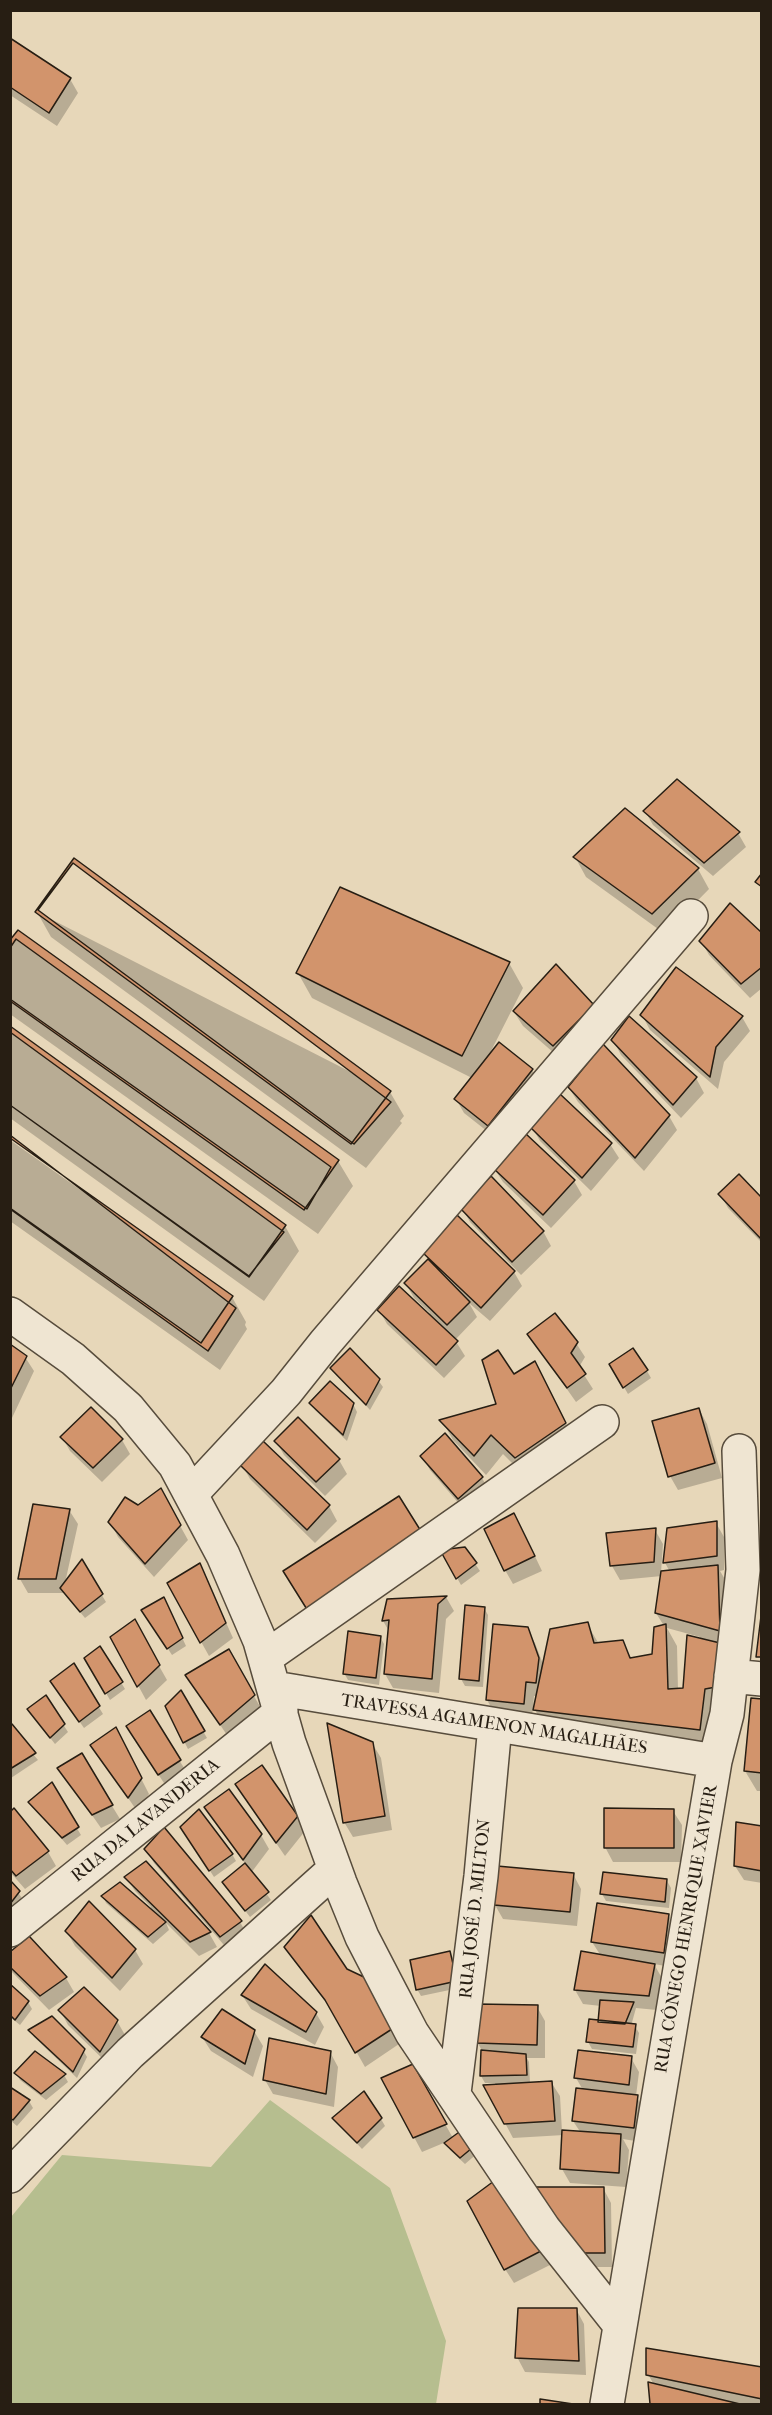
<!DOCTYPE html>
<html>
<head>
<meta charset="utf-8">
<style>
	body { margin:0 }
	#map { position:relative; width:772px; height:2415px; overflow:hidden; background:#e7d7b9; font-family:"IM FELL French Canon",serif }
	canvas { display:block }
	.frame { position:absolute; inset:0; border:12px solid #271e13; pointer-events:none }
</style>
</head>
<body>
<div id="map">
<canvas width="772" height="2415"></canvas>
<div class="frame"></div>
</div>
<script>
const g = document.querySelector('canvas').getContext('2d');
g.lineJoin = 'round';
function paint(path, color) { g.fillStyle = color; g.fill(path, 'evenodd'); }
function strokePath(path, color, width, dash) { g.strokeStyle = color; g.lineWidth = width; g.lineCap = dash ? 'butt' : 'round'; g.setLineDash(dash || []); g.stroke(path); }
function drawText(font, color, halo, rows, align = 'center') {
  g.font = font + ' "IM FELL French Canon",serif'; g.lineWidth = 4.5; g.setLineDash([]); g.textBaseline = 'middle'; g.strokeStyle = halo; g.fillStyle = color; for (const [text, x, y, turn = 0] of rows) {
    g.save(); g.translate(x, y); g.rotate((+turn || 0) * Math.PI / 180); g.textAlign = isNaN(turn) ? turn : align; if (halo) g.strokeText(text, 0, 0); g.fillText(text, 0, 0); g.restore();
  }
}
paint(new Path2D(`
	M270 2100 390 2188 446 2341 436 2404H11V2217L62 2155 211 2167Z`), '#b6be8f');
paint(new Path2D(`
	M10 40 70 79 78 93 57 126 10 95Z
	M625 810 698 869 709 889 665 934 586 877 575 857Z
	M645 811 738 833 746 847 713 876 653 825Z
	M37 912 390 1092 404 1116 400 1121 402 1123 366 1168 51 937Z
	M18 932 338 1161 353 1186 318 1234 10 1014V943Z
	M762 935V988L750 998 709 955 701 941Z
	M509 963 523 988 491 1051 532 1070 540 1084 497 1139 464 1113 456 1099 472 1078 312 998 298 973Z
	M676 969 742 1017 750 1031 724 1062 718 1089 650 1030 642 1015Z
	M593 1006 562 1060 523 1026 514 1012Z
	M629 1019 696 1078 704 1093 681 1118 621 1055 613 1040Z
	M10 1028 285 1226 299 1251 264 1301 10 1118Z
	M569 1088 669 1116 677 1130 644 1171 578 1102Z
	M532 1127 610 1144 619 1158 591 1191 540 1141Z
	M10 1140 232 1297 246 1322 245 1325 247 1329 220 1370 10 1221Z
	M494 1168 574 1181 582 1195 551 1228 503 1182Z
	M720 1194 762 1200V1243L728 1208Z
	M462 1208 543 1231 551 1246 521 1275 470 1222Z
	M424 1252 514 1272 522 1286 490 1321 469 1303 477 1317 455 1340 465 1356 444 1378 387 1324 379 1310 428 1315 430 1313 414 1298 406 1284 429 1260Z
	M529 1335 576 1343 585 1357 579 1367 593 1389 576 1402Z
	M10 1346 25 1357 34 1371 12 1418Z
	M611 1365 647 1371 651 1378 628 1394Z
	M332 1368 378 1380 383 1387 370 1410Z
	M513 1376 546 1383 576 1444 527 1478 503 1454 486 1475 453 1440 442 1421 498 1405Z
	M311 1403 353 1404 357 1412 347 1441 315 1410Z
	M91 1409 122 1440 130 1454 102 1482 70 1451 62 1437Z
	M699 1409 707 1424 722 1478 678 1490 670 1476Z
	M445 1435 482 1478 490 1492 467 1513 430 1470 422 1456Z
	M276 1441 339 1460 347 1474 325 1496 284 1455Z
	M263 1443 329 1506 337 1521 315 1543 250 1479 242 1465Z
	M168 1504 188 1540 154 1577 118 1537 110 1522 138 1507Z
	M69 1510 78 1524 65 1583 82 1562 106 1602 85 1618 64 1593H28L20 1579Z
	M716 1523 724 1537V1570L720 1571 726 1581 728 1644 718 1642 731 1664 711 1749 546 1730 534 1708 537 1696H534L532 1717 495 1714 487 1700 527 1629 535 1643 544 1667 587 1624 599 1644 622 1642 632 1659 653 1655 664 1626 656 1613 662 1576 620 1580 612 1566 655 1530 663 1544 661 1573 670 1572 664 1561ZM667 1628 700 1637 684 1689 678 1690 677 1646Z
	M522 1529 542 1571 513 1584 505 1570Z
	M465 1549 480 1571 461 1585 442 1551Z
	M200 1565 233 1638 209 1656 169 1584Z
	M446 1597 454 1611 446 1619 439 1693 393 1688 385 1674 389 1631 383 1621 388 1600Z
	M167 1605 186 1646 172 1655 147 1617Z
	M484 1608 488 1615 483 1687 465 1686 461 1679Z
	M134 1622 167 1680 146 1700 112 1637Z
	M380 1637 384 1644 379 1685 348 1680 344 1673Z
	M100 1648 125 1689 110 1700 86 1658Z
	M228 1651 262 1710 229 1738 187 1676Z
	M73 1665 103 1714 84 1728 56 1688Z
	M181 1693 207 1738 188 1749 166 1706Z
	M45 1697 68 1732 55 1744 33 1716Z
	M762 1701V1791H757L745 1771Z
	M10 1727 38 1760 11 1778 10 1777Z
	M136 1741 179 1760 188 1774 168 1789Z
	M123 1743 149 1794 137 1811 92 1745Z
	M372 1743 381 1758 392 1830 353 1837 344 1822Z
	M81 1755 120 1819 101 1828 59 1768Z
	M51 1785 81 1835 67 1845 30 1802Z
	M245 1798 297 1817 305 1831 285 1856Z
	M206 1807 261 1835 269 1849 251 1873 271 1900 250 1917 224 1883 246 1865Z
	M14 1810 48 1852 56 1866 25 1889 10 1872V1814Z
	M673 1811 682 1825 681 1862H613L605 1847Z
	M762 1827V1883L744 1880 735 1866Z
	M164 1829 240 1922 248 1936 229 1951 154 1863 146 1849Z
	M186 1834 232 1854 236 1861 214 1877Z
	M146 1863 209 1933 217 1947 199 1956 166 1923 169 1930 153 1944 106 1903 103 1896 149 1909 151 1907 135 1891 126 1877Z
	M573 1874 581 1889 577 1926 503 1919 495 1905Z
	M667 1881 671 1888 669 1908 606 1901 602 1894Z
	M10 1882 28 1906 10 1927Z
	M90 1903 135 1950 143 1964 120 1991 75 1946 67 1932Z
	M668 1915 677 1930 671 1967 654 1964 663 1980 657 2010 636 2008 631 2026H635L639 2033 636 2054 592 2049 588 2042 600 2024 601 2006 583 2004 575 1990 582 1953 601 1956 592 1942Z
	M29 1939 66 1978 74 1992 49 2010 10 1970V1954Z
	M286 1947 346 1971 374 1995 399 2044 365 2067 335 2014 294 1961Z
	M449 1953 453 1960 459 1988 421 1996 417 1989Z
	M10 1986 28 2002 32 2009 20 2025 10 2017Z
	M242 1995 316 2013 324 2027 315 2045 251 2009Z
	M537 2007 545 2021V2058H527L529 2062 530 2083 551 2082 560 2096 562 2132 581 2133 573 2121 583 2090 576 2078 631 2058 639 2072 636 2096 645 2111 641 2142 623 2139 629 2150 626 2187 570 2183 562 2169 564 2135 513 2138 505 2123 495 2083H485L481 2076 482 2051 478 2043Z
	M60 2010 117 2021 125 2035 109 2065 68 2025Z
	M30 2030 83 2050 87 2057 77 2078 34 2037Z
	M254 2031 263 2046 253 2077 211 2051 202 2037Z
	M330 2052 338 2067 334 2107 273 2094 265 2080Z
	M412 2066 453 2138 486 2146 465 2164 450 2150 446 2142 422 2152 414 2137Z
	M16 2073 64 2075 68 2082 46 2100 20 2080Z
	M10 2089 29 2101 33 2108 17 2126 10 2120Z
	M334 2119H381L385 2126 362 2149Z
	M603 2188 611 2203 612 2267H584L539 2189Z
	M542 2251 550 2265 514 2283 505 2269Z
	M576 2309 584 2324 586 2375 525 2372 517 2357Z
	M762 2369V2404H651L650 2384 654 2385 648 2374Z`), '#0003');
const building = new Path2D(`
	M10 38 71 78 49 113 10 87Z
	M677 779 740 832 704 863 643 811Z
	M625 808 699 868 652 914 573 857Z
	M74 858 391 1091 351 1144 35 912Z
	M73 863 391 1102 354 1144 38 910Z
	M762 873V887L755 882Z
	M340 887 510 962 462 1056 296 973Z
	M730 903 762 933V967L741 984 699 941Z
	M18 930 339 1160 304 1210 10 1001V940Z
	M16 939 331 1167 307 1209 10 999V948Z
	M556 964 594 1005 553 1046 513 1011Z
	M676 967 743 1016 716 1047 710 1077 640 1015Z
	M629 1016 697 1077 673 1105 611 1040Z
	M10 1026 286 1225 249 1277 10 1105Z
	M10 1032 284 1232 249 1276 10 1105Z
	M499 1042 533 1069 488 1126 454 1099Z
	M603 1044 670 1115 635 1158 568 1087Z
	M560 1094 612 1143 582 1178 530 1127Z
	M525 1133 575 1180 543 1215 493 1168Z
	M10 1135 236 1308 208 1351 10 1209Z
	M10 1138 233 1296 201 1343 10 1208Z
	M739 1174 762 1198V1240L718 1194Z
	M491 1176 544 1231 512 1262 460 1208Z
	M457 1215 515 1271 481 1308 422 1252Z
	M428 1259 470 1302 447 1325 404 1283Z
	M399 1286 458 1341 436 1365 377 1310Z
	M555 1313 578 1342 571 1353 586 1374 567 1388 527 1334Z
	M10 1344 27 1356 10 1390Z
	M350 1348 380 1379 366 1405 330 1368Z
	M633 1348 648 1370 623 1388 609 1364Z
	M498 1350 514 1374 535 1361 566 1423 515 1458 491 1435 474 1456 439 1420 496 1404 482 1360Z
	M330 1381 354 1403 343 1435 309 1403Z
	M91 1407 123 1439 93 1468 60 1437Z
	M699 1408 715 1463 668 1477 652 1421Z
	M298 1417 340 1459 316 1482 274 1441Z
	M445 1433 483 1477 458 1499 420 1456Z
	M263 1441 330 1505 307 1530 240 1465Z
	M161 1488 181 1525 145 1564 108 1522 125 1497 138 1505Z
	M399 1496 424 1536 308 1611 283 1571Z
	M33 1504 70 1509 56 1579H18Z
	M514 1513 535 1556 504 1571 484 1529Z
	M717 1521V1556L663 1563 667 1528Z
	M656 1528 654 1562 610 1566 606 1533Z
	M465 1547 477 1563 456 1579 440 1550Z
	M82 1559 103 1594 80 1612 60 1588Z
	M200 1563 226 1623 200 1643 167 1583Z
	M718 1565 720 1631 655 1613 661 1571Z
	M447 1596 438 1604 432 1679 384 1674 389 1620 382 1621 387 1599Z
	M164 1597 183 1638 167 1649 141 1610Z
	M465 1605 485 1607 479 1681 459 1679Z
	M762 1608V1657H756Z
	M135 1619 160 1665 137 1687 110 1637Z
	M588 1622 594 1643 623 1640 630 1658 652 1654 654 1627 666 1624 668 1689 683 1688 687 1635 720 1643 716 1687 705 1689 700 1730 533 1710 550 1629Z
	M493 1624 528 1627 539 1658 536 1683 526 1682 524 1704 486 1700Z
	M348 1631 381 1636 376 1678 343 1674Z
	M100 1646 123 1682 105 1694 84 1658Z
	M229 1649 255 1695 220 1725 185 1675Z
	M74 1663 100 1706 79 1722 50 1681Z
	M181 1690 205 1731 183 1743 165 1706Z
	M46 1695 65 1724 50 1738 27 1709Z
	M751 1698 762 1699V1773L744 1771Z
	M150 1710 181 1760 158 1775 126 1726Z
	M327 1723 373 1742 385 1816 343 1823Z
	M12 1724 36 1753 10 1769V1725Z
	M116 1727 142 1778 128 1798 90 1745Z
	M82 1753 113 1805 92 1815 57 1768Z
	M262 1765 298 1816 276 1843 235 1784Z
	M52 1782 79 1827 62 1838 28 1802Z
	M229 1789 262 1834 243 1860 204 1807Z
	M14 1808 49 1851 16 1876 10 1869V1812Z
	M604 1808 674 1809V1848H604Z
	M199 1809 233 1854 209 1871 180 1827Z
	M736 1822 762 1826V1871L734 1866Z
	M164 1827 242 1921 220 1937 144 1849Z
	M146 1861 211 1932 190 1942 124 1877Z
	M245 1863 269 1892 245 1911 222 1882Z
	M497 1866 574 1873 570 1912 494 1905Z
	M603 1872 667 1879 665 1902 600 1894Z
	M10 1880 20 1891 10 1904Z
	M120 1882 166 1922 148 1937 101 1896Z
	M89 1901 136 1949 112 1978 65 1931Z
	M597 1903 669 1914 664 1953 591 1942Z
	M311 1915 347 1969 366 1978 392 2029 355 2053 325 2000 284 1947Z
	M29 1936 67 1977 40 1996 10 1967V1952Z
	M450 1951 457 1981 416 1990 410 1960Z
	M581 1951 655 1964 649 1996 574 1990Z
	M265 1964 317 2012 306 2032 241 1995Z
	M10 1984 29 2001 15 2020 10 2015Z
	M84 1987 118 2020 100 2052 58 2010Z
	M600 2000 634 2002 625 2024 598 2022Z
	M477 2004 538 2005 537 2045 476 2043Z
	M222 2009 255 2030 245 2064 201 2037Z
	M52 2016 85 2049 73 2072 28 2030Z
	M589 2019 636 2024 633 2047 586 2042Z
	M269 2038 331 2051 326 2094 263 2080Z
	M481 2050 526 2054 527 2075 480 2076Z
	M578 2050 632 2056 629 2085 574 2078Z
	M35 2051 66 2074 41 2094 14 2073Z
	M413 2064 447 2124 413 2138 381 2078Z
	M552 2081 555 2121 504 2124 483 2085Z
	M10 2087 30 2100 13 2120 10 2118Z
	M576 2088 638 2095 634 2128 572 2121Z
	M364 2091 382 2118 357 2143 332 2118Z
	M462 2130 484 2138 460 2158 444 2143Z
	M562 2130 621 2134 619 2173 560 2169Z
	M494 2181 543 2250 504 2270 467 2201Z
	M536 2187H604L605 2253H574Z
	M518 2308H577L579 2361 515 2358Z
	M646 2348 762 2367V2399L646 2375Z
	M648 2382 740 2404H650Z
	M540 2399 573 2404H540Z`);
paint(building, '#d2946c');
strokePath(building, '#271e13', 1.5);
const minor = new Path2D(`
	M10 1314 73 1359 128 1408 175 1465 223 1555 260 1641 289 1743 340 1883 362 1937 390 1991 412 2033 544 2229 620 2325
	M191 1494 286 1392 325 1343 691 916
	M266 1657 602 1422
	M731 1676 762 1679
	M274 1688 715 1761
	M10 1930 281 1712
	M454 2093 481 1876 495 1725
	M10 2176 130 2053 335 1869
	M607 2404 715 1761 727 1714 743 1570 739 1451`);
strokePath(minor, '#574c3c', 36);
strokePath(minor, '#efe5d2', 33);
drawText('18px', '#271e13', '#efe5d2', [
	["TRAVESSA AGAMENON MAGALHÃES",494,1725,9],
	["RUA DA LAVANDERIA",146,1821,-39],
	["RUA JOSÉ D. MILTON",476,1909,-84],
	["RUA CÔNEGO HENRIQUE XAVIER",687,1929,-80]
]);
</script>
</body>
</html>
